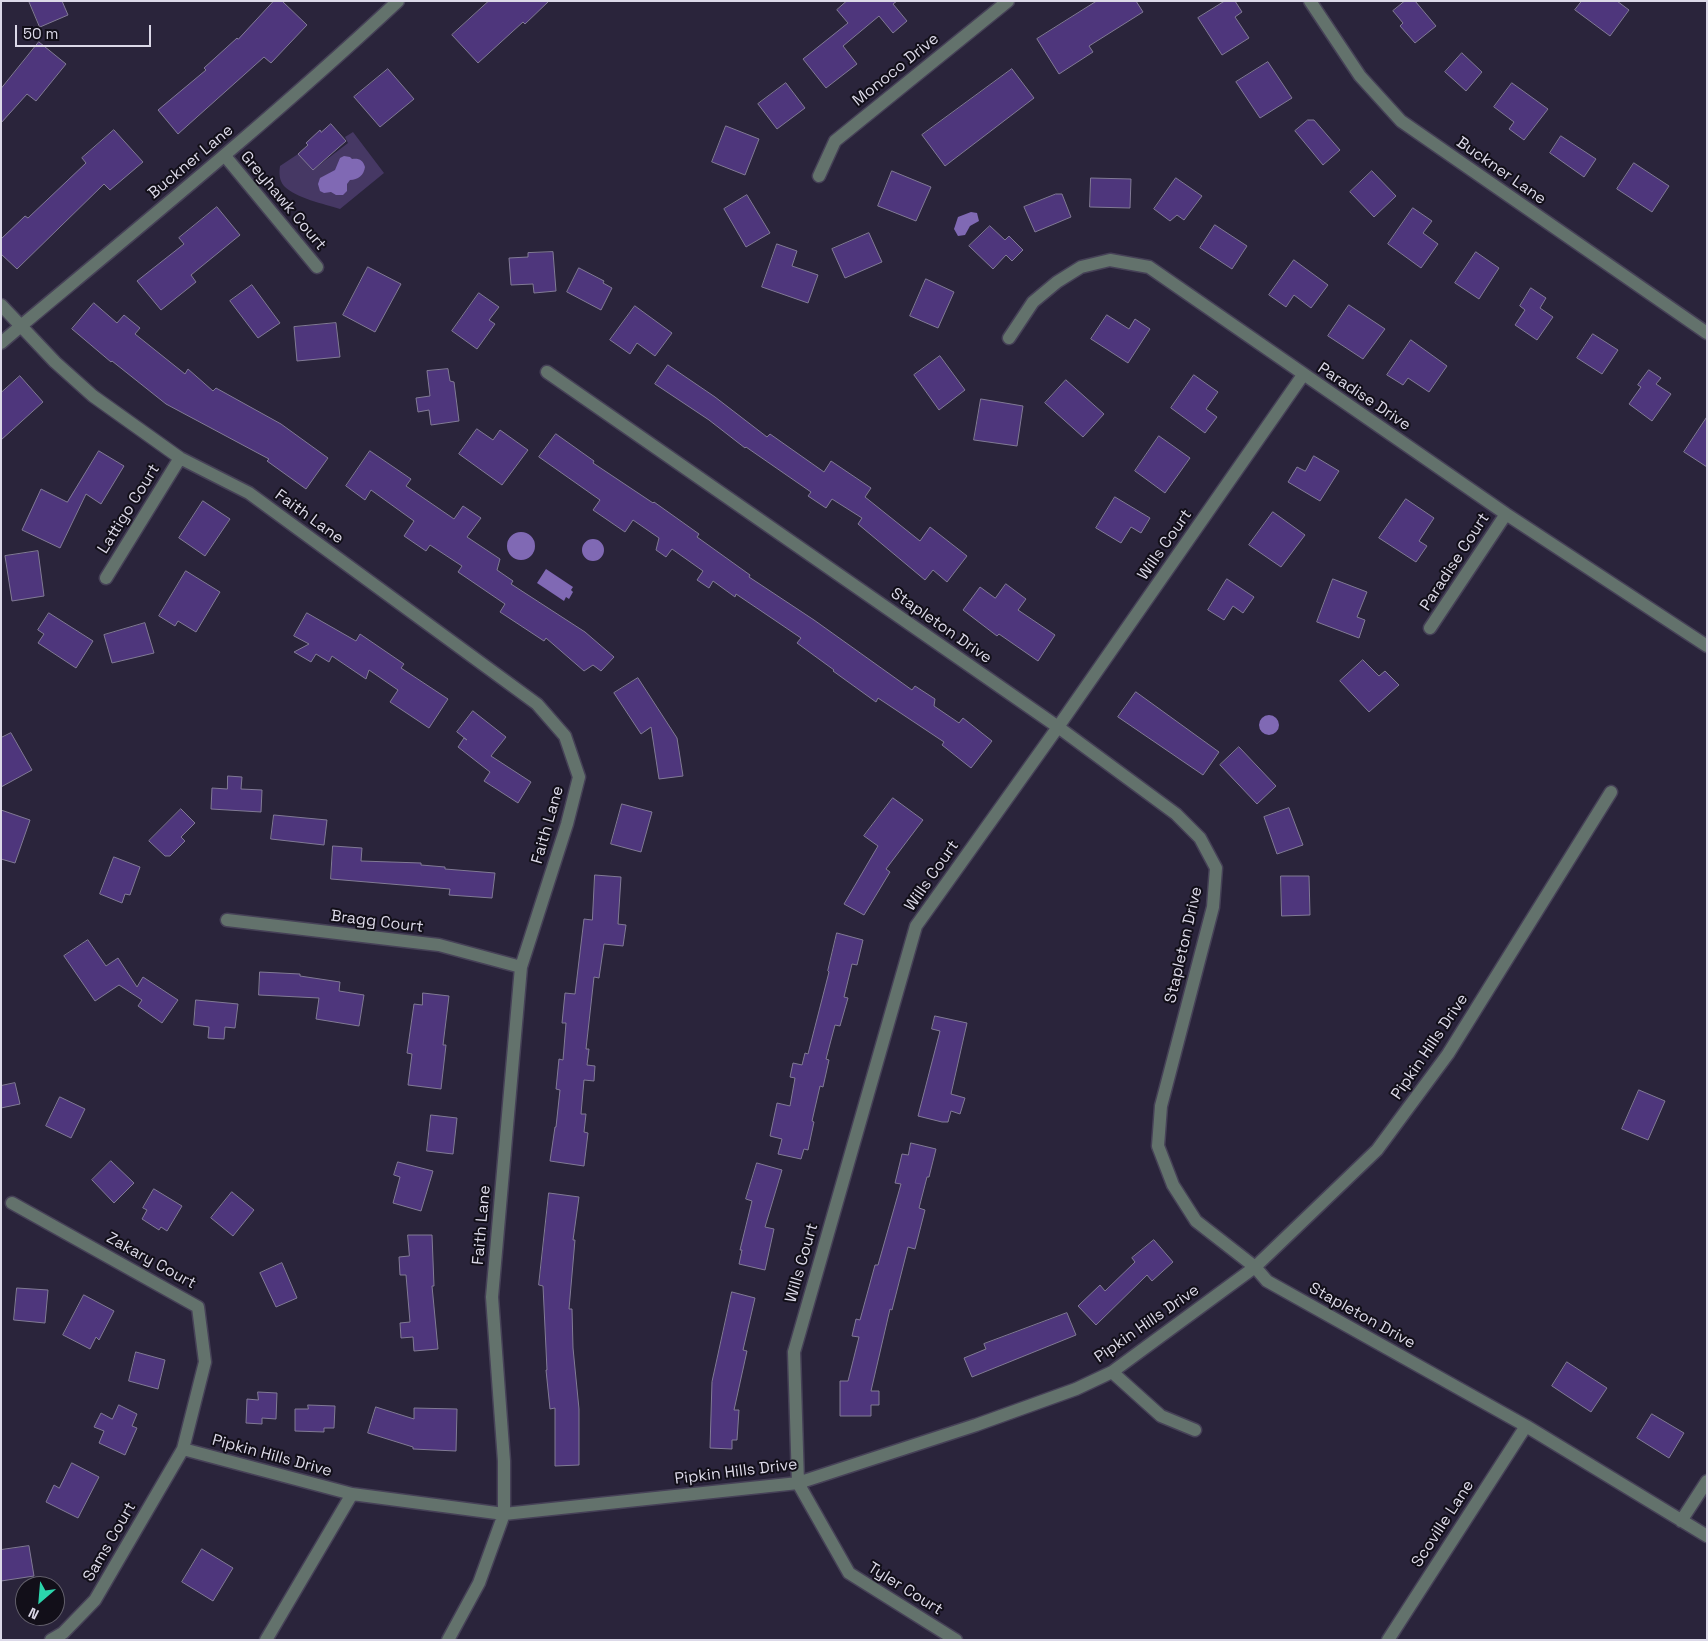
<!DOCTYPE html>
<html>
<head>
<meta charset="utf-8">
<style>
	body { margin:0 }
	#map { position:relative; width:1708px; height:1641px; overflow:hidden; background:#2a243b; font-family:"Space Grotesk",sans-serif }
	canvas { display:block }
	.frame { position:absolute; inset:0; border:2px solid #dcd9e8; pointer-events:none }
	.north { position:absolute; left:15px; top:1576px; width:50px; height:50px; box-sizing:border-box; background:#120f19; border:1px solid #63606c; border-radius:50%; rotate:207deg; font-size:14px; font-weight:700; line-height:20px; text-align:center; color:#dcd9e8 }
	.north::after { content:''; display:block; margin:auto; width:18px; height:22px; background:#2bd5ac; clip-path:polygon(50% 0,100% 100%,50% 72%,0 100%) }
	.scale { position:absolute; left:15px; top:25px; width:136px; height:22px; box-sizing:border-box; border:2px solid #dcd9e8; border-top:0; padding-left:6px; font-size:15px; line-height:18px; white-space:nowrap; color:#dcd9e8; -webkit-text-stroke:4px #120f19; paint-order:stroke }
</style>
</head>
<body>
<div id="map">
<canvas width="1708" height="1641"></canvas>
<div class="frame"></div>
<div class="north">N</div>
<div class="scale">50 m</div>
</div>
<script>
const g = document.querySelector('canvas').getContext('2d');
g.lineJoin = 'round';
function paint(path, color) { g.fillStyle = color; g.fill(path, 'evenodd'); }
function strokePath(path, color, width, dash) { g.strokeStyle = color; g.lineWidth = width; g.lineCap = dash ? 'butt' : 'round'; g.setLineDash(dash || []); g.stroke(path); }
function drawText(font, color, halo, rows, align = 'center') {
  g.font = font + ' "Space Grotesk",sans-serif'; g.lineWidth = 4; g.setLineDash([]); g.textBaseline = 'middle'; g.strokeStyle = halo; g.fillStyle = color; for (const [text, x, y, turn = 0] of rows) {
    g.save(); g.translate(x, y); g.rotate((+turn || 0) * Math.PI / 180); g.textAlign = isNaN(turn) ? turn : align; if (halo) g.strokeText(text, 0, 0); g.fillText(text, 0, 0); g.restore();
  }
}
paint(new Path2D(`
	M353 132 384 173 340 209C324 204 296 198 284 186 279 180 279 173 280 166L301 152 314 169 348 143 345 137Z`), '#463864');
paint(new Path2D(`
	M344 156 350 157 352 159C359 158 363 160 365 167 364 175 358 180 350 180L347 184V191L343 195H336L331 192 324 193 320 191 318 184 320 178 335 170 340 158Z
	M971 212 977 213 979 221 970 226 965 235 958 236 954 229 958 217Z
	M507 546a14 14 0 1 1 28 0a14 14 0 1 1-28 0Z
	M582 550a11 11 0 1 1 22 0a11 11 0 1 1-22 0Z
	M546 569 573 587 571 590 573 592 569 599 566 597 564 601 537 583Z
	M1259 725a10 10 0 1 1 20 0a10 10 0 1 1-20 0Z`), '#8069b4');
const building = new Path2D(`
	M29 1H62L68 15 40 27Z
	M274 1H282L307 25 271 63 264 57 178 134 158 110 206 70 204 68 237 38 238 39Z
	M489 1H549L525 24 523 22 478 63 452 35Z
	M847 1H897L893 4 907 21 893 33 879 16 843 46 857 64 826 88 803 59 848 23 837 10Z
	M1097 1H1136L1143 12 1089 46 1093 52 1059 74 1037 39Z
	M1225 1H1235L1242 12 1235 17 1249 38 1222 55 1198 18Z
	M1405 1H1415L1436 26 1415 43 1400 26 1403 23 1393 11Z
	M1582 1H1617L1629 10 1610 36 1575 10Z
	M39 42 66 64 36 101 27 94 1 123V89Z
	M1462 53 1482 72 1466 91 1445 72Z
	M1268 62 1292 98 1260 118 1236 82Z
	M388 69 414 99 380 127 354 97Z
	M1012 69 1034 98 945 166 922 135Z
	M786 83 805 108 777 129 758 104Z
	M1512 83 1548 109 1524 140 1509 129 1514 122 1494 107Z
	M1308 120H1314L1340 150 1323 165 1295 131Z
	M331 124 346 141 313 170 298 154 308 145 306 143 320 130 321 132Z
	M726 126 759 139 745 175 712 162Z
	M114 130 143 162 110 190 104 184 17 269 1 254V239L25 216 28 218 86 163 82 158Z
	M1561 136 1596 159 1584 177 1550 153Z
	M1634 163 1669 186 1652 212 1617 189Z
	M892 171 931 187 916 221 878 206Z
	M1372 171 1396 196 1374 217 1350 192Z
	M1091 178 1131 179 1130 208 1090 207Z
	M1176 178 1202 196 1184 220 1177 215 1170 221 1154 209Z
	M1056 194H1062L1071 217 1035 232 1024 207Z
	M747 195 770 233 746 247 724 209Z
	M217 207 240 235 191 275 196 282 161 310 137 281 184 244 179 238Z
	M1413 208 1432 221 1423 233 1438 244 1421 268 1388 244Z
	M1215 225 1247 246 1232 269 1200 248Z
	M990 226 1005 240 1009 236 1023 250 1012 261 1006 255 993 269 969 246Z
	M869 233 882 262 845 278 832 249Z
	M777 244 797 251 792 266 818 275 808 303 762 287Z
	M553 252 556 291 534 293 533 284 511 285 509 258 528 257V253Z
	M1476 252 1499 268 1479 299 1455 283Z
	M1294 260 1328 285 1311 308 1294 295 1286 307 1269 295Z
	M368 267 401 284 375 332 343 315Z
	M579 268 604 281 603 283 612 288 601 310 567 292Z
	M926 279 954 292 938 328 910 316Z
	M252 285 280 323 258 338 230 301Z
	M1531 288 1546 298 1540 308 1553 317 1537 340 1515 325 1525 310 1520 306Z
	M479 293 499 307 489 320 495 324 477 349 452 331Z
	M94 303 117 323 124 315 140 328 135 334 185 374 188 369 213 391 216 388 281 424 328 458 306 489 267 461 269 459 166 404 112 361 111 362 72 329Z
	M1349 305 1385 329 1363 359 1328 336Z
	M635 306 672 333 655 356 637 343 630 354 610 340Z
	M1107 315 1129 329 1135 319 1150 329 1128 363 1091 339Z
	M336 323 340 357 297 361 294 327Z
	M1593 334 1618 350 1602 374 1577 358Z
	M1411 340 1447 366 1429 392 1408 378 1403 385 1387 375Z
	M940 356 965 390 939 410 914 375Z
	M668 365 715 397 767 437 770 434 824 472 831 461 871 488 865 497 920 541 930 527 967 556 947 582 933 570 925 580 858 524 862 518 832 499 826 508 808 496 811 492 746 447 745 448 709 420 655 384Z
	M448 369 450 381 454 382 459 421 431 425 429 410 418 412 416 398 430 396 427 371Z
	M1649 370 1661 378 1656 384 1671 394 1652 421 1629 404 1641 387 1638 385Z
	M1194 375 1218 392 1206 409 1217 417 1205 433 1171 408Z
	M20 376 43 402 1 440V393Z
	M1066 380 1104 414 1083 437 1045 403Z
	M981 399 1023 406 1017 446 974 440Z
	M1707 417V467L1684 452Z
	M477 429 493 440 500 430 528 450 502 485 459 454Z
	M556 434 594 461 593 463 653 503 654 502 699 534 697 537 750 575 749 577 814 620 912 690 915 686 935 699 934 706 959 723 963 718 992 741 971 768 942 745 944 742 878 698 876 702 833 671 834 670 797 643 801 638 773 619 736 594 735 597 713 581 709 588 697 580 703 571 672 549 666 557 656 550 659 538 633 520 625 532 593 510 600 500 539 457Z
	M1159 436 1190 458 1165 493 1135 471Z
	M99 451 124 466 101 504 86 494 60 548 22 530 41 489 67 502Z
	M370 451 411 479 406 486 454 519 463 506 481 518 467 537 500 559 497 570 513 581 511 584 585 632 614 657 601 671 593 665 584 671 546 638 544 641 500 612 505 604 458 572 462 566 430 545 426 551 404 536 414 521 371 490 365 500 346 486Z
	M1314 456 1339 471 1320 501 1288 482 1297 467 1305 471Z
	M1115 497 1150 518 1141 533 1131 527 1121 543 1096 528Z
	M1406 499 1434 518 1419 541 1427 546 1416 562 1379 538Z
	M203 501 230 519 205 556 179 538Z
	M1273 512 1305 535 1281 567 1249 545Z
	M38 551 44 596 12 601 5 556Z
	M186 571 220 592 196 632 178 621 175 626 159 616Z
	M1227 579 1254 597 1243 613 1233 606 1224 620 1208 610Z
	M1333 579 1367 592 1357 617 1365 620 1359 638 1317 622Z
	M1006 584 1026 599 1018 610 1055 635 1038 661 999 634 997 636 963 610 980 587 995 598Z
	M49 613 93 641 76 668 38 643 44 634 38 630Z
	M307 613 356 641 360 634 404 664 401 668 448 699 429 728 390 702 398 690 369 670 366 679 332 656 329 662 316 654 311 662 294 652 309 644 294 636Z
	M145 623 154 653 112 663 104 635Z
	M1363 660 1379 676 1385 671 1399 685 1369 712 1340 681Z
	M638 678 677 738 683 776 659 779 651 727 641 734 614 693Z
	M1136 692 1219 752 1203 775 1118 717Z
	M473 711 506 737 491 756 531 782 518 803 484 781 490 772 458 747 464 738 467 740 457 732Z
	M11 733 32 770 1 787V738Z
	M1239 747 1276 786 1257 804 1220 765Z
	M228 776 242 777 241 789 262 790 261 812 211 809 212 788 227 789Z
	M893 798 923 820 886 869 890 872 864 915 844 904 878 846 864 836Z
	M622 804 652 812 641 852 611 844Z
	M1289 808 1303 845 1277 854 1264 817Z
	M181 809 195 823 181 837 185 841 170 856H165L149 841Z
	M1 810 30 820 15 863 1 859Z
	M274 815 327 820 324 845 271 839Z
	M333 846 362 848 361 861 421 863V865L445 867V869L495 873 492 898 449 895 450 889 331 879Z
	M114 857 140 867 130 895 125 894 122 903 100 894Z
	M595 875 621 877 618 924 626 925 623 946 604 944 599 978 594 977 586 1049H589L587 1065 595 1066 594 1081 584 1080 581 1114H586L584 1132 588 1133 584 1166 550 1161 555 1127H556L560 1090 556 1089 559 1059 563 1060 566 1023H562L565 993 575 994 584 919 592 920Z
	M1281 876H1309L1310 915 1282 916Z
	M837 933 863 940 857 965 852 964 844 997 848 998 840 1026 835 1025 826 1059 829 1060 823 1087 820 1086 812 1121 814 1122 808 1150 804 1149 801 1159 778 1154 782 1139 770 1136 777 1103 790 1106 795 1078 790 1077 793 1063 802 1065 805 1053 808 1054 829 972 828 971Z
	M88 940 106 966 118 958 137 987 143 977 178 1000 162 1023 138 1006 142 1000 119 985 95 1001 64 956Z
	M260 972 300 974V976L340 982 339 991 364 995 359 1026 316 1019 319 998 259 995Z
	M423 993 449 996 443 1045H446L441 1089 408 1085 412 1054 407 1053 414 1004 422 1005Z
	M196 1000 238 1004 235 1028 225 1027 224 1039 208 1038 209 1027 194 1025Z
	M935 1016 967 1023 951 1094 965 1098 960 1114 951 1111 948 1122H942L918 1116 940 1031 932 1029Z
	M15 1083 20 1104 1 1108V1086Z
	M1639 1090 1665 1101 1648 1140 1622 1129Z
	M60 1097 85 1109 71 1138 46 1126Z
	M431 1115 457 1118 453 1154 427 1151Z
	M911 1143 936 1149 929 1177H927L919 1208 925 1210 915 1249 908 1247 892 1310 890 1309 871 1391H879V1405H871V1416H840V1381H848L859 1337 852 1336 856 1319 860 1320 875 1265H878L901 1184 895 1183 902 1154 908 1155Z
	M111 1161 134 1183 114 1203 92 1180Z
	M398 1162 433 1171 421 1211 393 1203 400 1177 394 1175Z
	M757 1163 782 1170 765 1227 774 1229 765 1270 739 1264 742 1250H740L752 1201 746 1199Z
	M154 1189 182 1206 167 1231 161 1227 159 1230 142 1219 147 1210 143 1208Z
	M232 1192 254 1210 233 1236 211 1218Z
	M549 1193 579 1197 573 1240H575L569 1309H572L573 1348 579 1409V1465L555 1466V1408L550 1409 546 1370H547L543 1286 539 1285Z
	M408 1235H432L434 1286H432L438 1349 414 1351 413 1337 401 1338 400 1323 410 1322 406 1275H400L399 1257 409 1256Z
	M1154 1240 1173 1262 1152 1281 1147 1275 1096 1325 1078 1306 1100 1285 1105 1291 1135 1262 1132 1258Z
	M282 1263 297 1298 276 1307 260 1273Z
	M17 1288 48 1290 45 1323 14 1320Z
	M732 1292 755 1298 743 1350 747 1351 734 1410H739L737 1440H732V1449L710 1448 712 1382Z
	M84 1295 114 1311 99 1340 96 1337 90 1349 63 1335Z
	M1067 1313 1076 1335 972 1377 964 1358 986 1349 984 1344Z
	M136 1352 165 1360 158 1389 129 1381Z
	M1567 1362 1607 1388 1591 1412 1552 1386Z
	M258 1392 277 1393 276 1419 262 1418V1424L246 1423 247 1399 258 1400Z
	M119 1405 137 1414 132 1426 137 1428 125 1455 99 1443 104 1431 94 1427 101 1413 112 1419Z
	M308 1405 335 1406 334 1428H324V1432L295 1431V1409H308Z
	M376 1407 414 1419V1408L457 1409 456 1451 413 1449V1447L368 1433Z
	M1652 1414 1684 1433 1669 1458 1637 1438Z
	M72 1463 99 1477 78 1518 46 1502 54 1485 59 1488Z
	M29 1546 34 1576 1 1581V1550Z
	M202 1549 233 1568 213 1601 182 1582Z`);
paint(building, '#4e367c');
strokePath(building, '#817a95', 1);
const minor = new Path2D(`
	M1310 1 1360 76 1401 121 1707 333
	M225 156 317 267
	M819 176 835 141 1008 1
	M1 305 55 362 93 396 180 458 249 493 537 704 565 736 579 777 567 824 521 967 492 1297 504 1461V1514L479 1583 448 1640
	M1009 338 1033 302 1057 282 1081 267 1110 260 1149 267 1506 514 1707 646
	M1 343 22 325C149 219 277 114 398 1
	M547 372 1058 727 1176 814 1200 838 1216 868 1213 907 1161 1106 1158 1146 1173 1185 1196 1221 1255 1267 1267 1281 1526 1426 1707 1536
	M106 578 180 458
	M1430 628 1506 514
	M227 920 439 945 521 967
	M12 1203 198 1307 205 1362 183 1449 95 1600 63 1633 51 1640
	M1112 1372 1161 1416 1195 1430
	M183 1449 352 1494 504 1514 798 1483 976 1425 1076 1389 1112 1372 1255 1267 1377 1150 1448 1054 1611 792
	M1681 1521 1707 1481
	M266 1640 352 1494
	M956 1640 849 1573 798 1483 794 1352 916 926 1058 727 1303 375
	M1388 1640 1526 1426`);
strokePath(minor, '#464157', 15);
strokePath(minor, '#63726c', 12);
drawText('16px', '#dcd9e8', '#120f19', [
	["Monoco Drive",896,70,-39],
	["Buckner Lane",191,162,-40],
	["Buckner Lane",1501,171,35],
	["Greyhawk Court",283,201,50],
	["Paradise Drive",1364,397,34],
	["Lattigo Court",129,509,-58],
	["Faith Lane",309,517,36],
	["Wills Court",1165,545,-55],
	["Paradise Court",1455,562,-57],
	["Stapleton Drive",941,626,35],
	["Faith Lane",548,825,-74],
	["Wills Court",932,876,-55],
	["Bragg Court",377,922,7],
	["Stapleton Drive",1184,945,-77],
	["Pipkin Hills Drive",1430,1047,-56],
	["Faith Lane",482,1225,-85],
	["Zakary Court",151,1261,29],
	["Wills Court",802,1263,-74],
	["Stapleton Drive",1362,1316,29],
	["Pipkin Hills Drive",1147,1324,-35],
	["Pipkin Hills Drive",272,1456,15],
	["Pipkin Hills Drive",736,1472,-7],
	["Scoville Lane",1443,1524,-57],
	["Sams Court",110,1542,-60],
	["Tyler Court",905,1589,32]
]);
</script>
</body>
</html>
